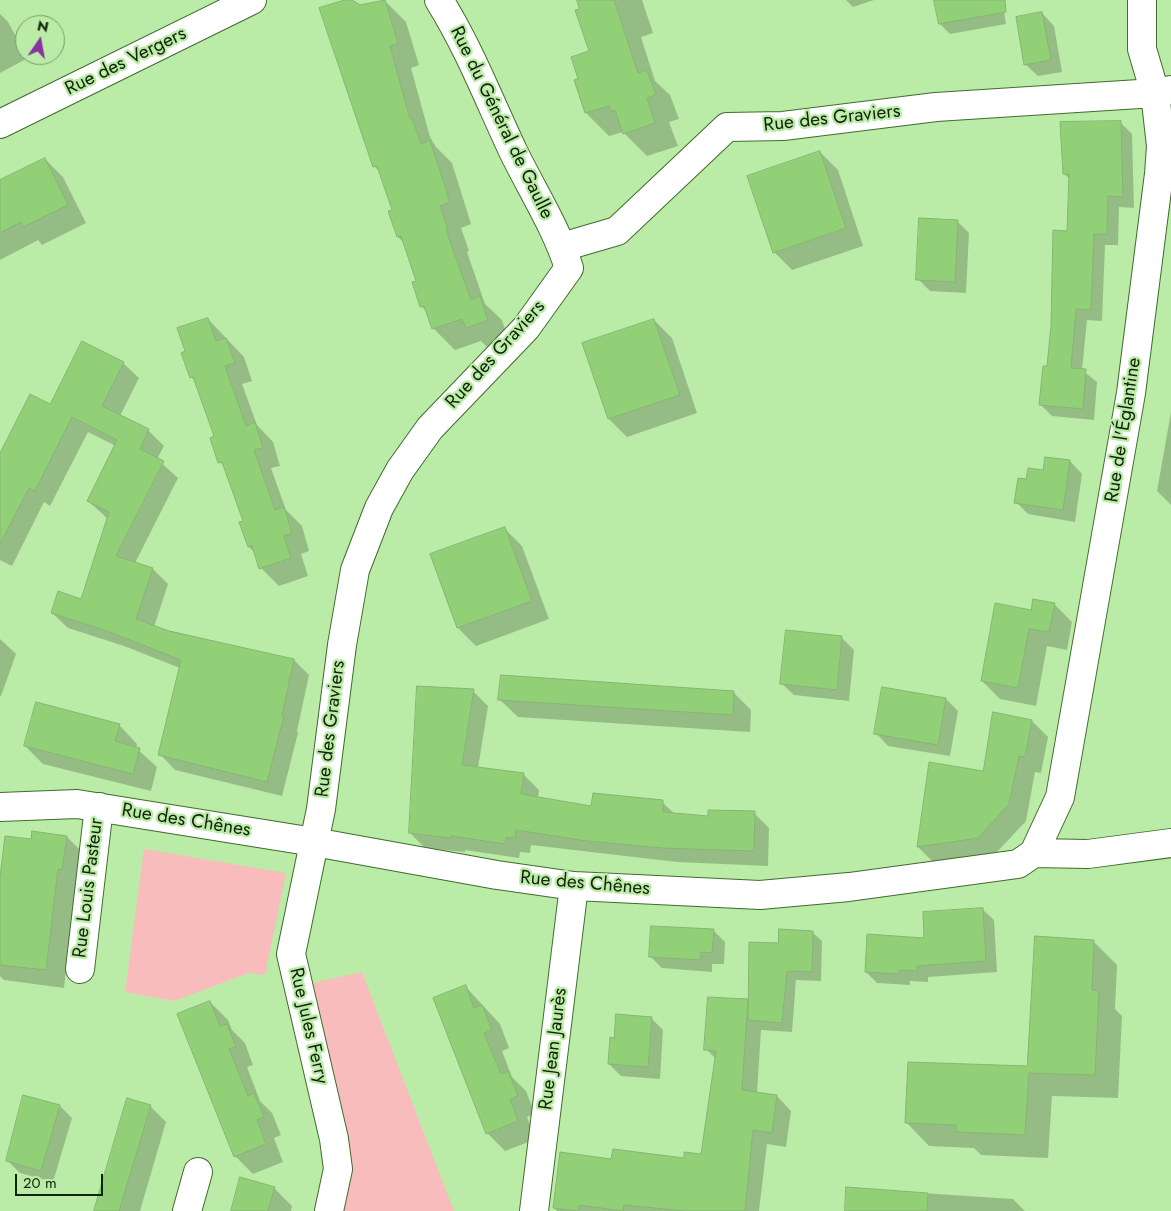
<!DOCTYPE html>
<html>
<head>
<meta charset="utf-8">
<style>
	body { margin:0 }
	#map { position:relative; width:1171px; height:1211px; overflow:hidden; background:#bbeca7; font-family:Jost,sans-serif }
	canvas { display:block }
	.north { position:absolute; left:15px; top:15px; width:50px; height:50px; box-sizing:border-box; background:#bbeca7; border:1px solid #779c68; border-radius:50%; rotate:12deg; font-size:14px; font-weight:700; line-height:20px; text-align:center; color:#112309 }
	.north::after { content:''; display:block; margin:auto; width:18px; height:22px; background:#8733a1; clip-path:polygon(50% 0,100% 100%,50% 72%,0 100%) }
	.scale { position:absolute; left:15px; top:1174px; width:88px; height:22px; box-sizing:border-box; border:2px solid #112309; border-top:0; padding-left:6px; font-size:15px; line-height:18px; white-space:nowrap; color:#112309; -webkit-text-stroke:4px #bbeca7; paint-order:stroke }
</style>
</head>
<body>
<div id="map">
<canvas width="1171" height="1211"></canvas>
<div class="north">N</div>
<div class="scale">20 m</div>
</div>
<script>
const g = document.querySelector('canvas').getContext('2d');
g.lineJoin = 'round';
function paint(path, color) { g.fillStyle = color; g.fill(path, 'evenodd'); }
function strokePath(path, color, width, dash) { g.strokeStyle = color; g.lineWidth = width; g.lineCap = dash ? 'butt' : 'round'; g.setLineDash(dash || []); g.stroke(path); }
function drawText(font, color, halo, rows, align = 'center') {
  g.font = font + ' Jost,sans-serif'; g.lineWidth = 4.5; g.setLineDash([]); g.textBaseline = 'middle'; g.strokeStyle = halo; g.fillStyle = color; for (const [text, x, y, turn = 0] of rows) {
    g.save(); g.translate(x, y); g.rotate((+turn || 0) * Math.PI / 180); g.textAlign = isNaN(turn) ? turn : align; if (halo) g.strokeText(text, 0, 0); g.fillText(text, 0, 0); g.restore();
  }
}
paint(new Path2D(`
	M144 849 286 873 265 975 249 973 174 1001 125 992Z
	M362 972 454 1211H338L307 984Z`), '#f9bcbd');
paint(new Path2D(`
	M349 0 360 7 384 0 406 22 419 65 411 68 430 137 436 147 452 163 471 224 461 228 469 251 467 252 485 304 502 320 509 342 489 349 481 341 455 350 433 328 428 313 421 306 418 282 404 243 398 237 393 211 381 173 374 166Z
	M578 0H642L653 33 641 37 655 81 670 95 679 119 669 122 678 146 647 156 623 132 609 136 586 113 580 79 590 52Z
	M846 0H874L853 7Z
	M936 0H1002L1006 24 950 34 940 24Z
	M1042 13 1054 26 1062 72 1038 76 1025 64Z
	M0 14 8 22 28 58 0 73Z
	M1120 122 1132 134 1134 208 1119 207 1118 245H1105L1102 321 1087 320 1082 370 1097 382 1094 420 1052 416 1041 405 1068 232 1070 179 1064 174Z
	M820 152 838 170 863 246 792 270 774 252Z
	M45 159 63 177 86 223 42 245 38 240 0 260V182Z
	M957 221 969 233 966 293 930 291 918 279Z
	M208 319 244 357 252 381 242 384 257 425 273 442 280 466 271 468 286 510 302 526 309 551 301 554 308 576 279 586 261 568 256 554 249 547 241 523 245 522 226 469 220 462 216 437 197 383 191 377 186 352Z
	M654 320 672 338 697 413 627 437 609 419Z
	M123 363 139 378 120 416 148 430 164 446 157 459 178 478 135 563 153 569 168 584 154 627 294 660 309 675 297 731 298 733 282 796 175 770 160 754 180 668 124 646 68 628 52 613 81 600 108 519 88 501 116 446 88 432 50 506 44 502 12 566 0 560V456L51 406Z
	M1171 412V505L1157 491Z
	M1046 458 1070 461 1082 474 1075 522 1028 514 1016 502 1027 480 1044 471Z
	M504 528 522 546 549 619 476 646 458 628Z
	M1054 604 1072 622 1067 650 1047 646 1036 706 1000 699 982 681 1032 611Z
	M842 638 854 650 849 701 794 695 781 683Z
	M0 639 16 654 1 696H0Z
	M473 691 488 706 478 768 524 775 539 790 538 798 592 807 662 802 676 815 709 818 754 813 769 828 768 866 677 862 531 845 530 853 520 852 519 858 465 850V852L425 848 410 833Z
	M733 692 751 710 750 732 518 717 499 699Z
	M946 699 958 711 950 756 888 746 876 733Z
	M1032 721 1048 737 1041 773 1035 772 1026 821 995 854 934 863 918 847 930 764 984 772Z
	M119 725 137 744 136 748 157 767 151 791 43 764 25 746Z
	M67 837 85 855 80 887H75L64 988 4 980 0 976V888L32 840Z
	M982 909 994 920 997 972 928 977V982L910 981V985L877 983 866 972Z
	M713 930 725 942 724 964H712V972L662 968 650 956Z
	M812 932 822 941 821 981 796 980 792 1032 761 1030 757 1093 777 1096 791 1111 786 1147 767 1144 759 1211H557L554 1208 612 1161 685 1159 702 1155 716 1059 706 1049 748 1000 750 1002 780 944Z
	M1093 941 1117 965 1115 1009 1122 1016 1118 1098 1052 1096 1048 1158 981 1155 974 1148 929 1146 906 1122 1028 1067Z
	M465 986 500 1024 509 1048 502 1051 512 1077 526 1091 535 1114 527 1117 536 1139 505 1151 487 1133Z
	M210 1002 228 1020 232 1030 245 1043 253 1065 247 1067 260 1101 272 1113 281 1135 274 1138 283 1162 253 1174 235 1156Z
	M651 1018 663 1030 660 1079 621 1076 609 1064 615 1039Z
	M60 1106 72 1118 53 1182 20 1173 8 1161Z
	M150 1106 166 1122 140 1211H95Z
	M274 1188 292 1206 291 1211H233Z
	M847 1188 1013 1199 1025 1211H846Z`), '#0003');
const building = new Path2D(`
	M345 0H352L360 5 385 0 398 43 390 46 410 119 412 118 421 144 430 140 450 202 440 206 448 229 446 230 471 300 480 296 488 320 466 328 462 319 432 329 424 306 420 307 412 282 416 281 401 236 397 237 388 211 392 210 377 166 373 167 319 8Z
	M577 0H614L638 73 647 70 656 95 647 98 655 123 623 134 615 110 611 111 609 106 585 113 574 80 578 79 571 57 589 51 575 10 579 9Z
	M934 0H1005L1006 12 939 24Z
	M1042 12 1051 60 1024 65 1016 17Z
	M1121 121 1123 197 1108 196 1107 234H1094L1091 310 1076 309 1071 368 1086 369 1083 409 1039 405 1043 366H1047L1051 326 1053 230 1067 231 1069 174H1063L1060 122Z
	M820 151 846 228 773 253 747 176Z
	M45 158 68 205 23 227 21 222 0 233V180Z
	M919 218 958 220 955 282 916 280Z
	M208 318 216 341 226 338 235 363 225 366 246 426 255 422 263 448 254 450 275 510 284 507 292 533 284 536 291 558 259 569 252 546 248 547 239 522 243 521 222 462 218 463 210 438 214 436 193 377 190 378 181 353 185 351 177 328Z
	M654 319 680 395 608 419 582 343Z
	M82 341 124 362 102 406 149 429 140 449 164 461 116 556 153 568 136 619 169 631 294 659 282 716H284L267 782 158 755 181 660 107 631 51 613 58 591 81 599 109 512 87 501 117 440 72 417 35 491 29 488 0 544V453L30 394 50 404Z
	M1045 457 1070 460 1063 510 1014 503 1018 478 1026 479 1028 468 1043 470Z
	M505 527 532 601 457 628 430 554Z
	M1033 599 1055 603 1049 632 1029 629 1018 688 981 681 995 603 1031 610Z
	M786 630 842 636 837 690 780 684Z
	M501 675 734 691 733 715 498 700Z
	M417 686 474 689 462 765 524 773 521 794 591 806 593 793 663 800V812L708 816V810L755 811 754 851 661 848 587 841 516 830 515 838 506 837 505 844 451 836 450 838 409 833Z
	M882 687 946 698 938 745 874 734Z
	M36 702 120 724 115 741 140 748 133 774 24 746Z
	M993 712 1032 720 1025 757 1019 756 1009 804 978 838 917 847 929 762 983 771Z
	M32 831 67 836 62 870 58 869 46 970 0 965V877L5 836 31 839Z
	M983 908 986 961 917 966V971L900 970 899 974 865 972 867 934 924 938 923 912Z
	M651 926 714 929 712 953 701 952 700 960 649 957Z
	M779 929 813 931 812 972 787 971 782 1023 748 1020 749 942 778 943Z
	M1035 936 1094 940 1092 990 1099 991 1095 1075 1029 1073 1025 1135 956 1132V1125L905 1123 908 1062 1027 1066Z
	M466 985 474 1008 482 1005 492 1030 484 1033 501 1074 508 1071 518 1096 510 1099 518 1121 486 1134 433 998Z
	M708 997 748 999 742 1090 777 1095 772 1133 753 1130 745 1211H685L624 1205 623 1211 579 1205 578 1211 553 1208 560 1152 611 1159 613 1149 684 1158V1152L701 1154 716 1051 704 1050Z
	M210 1001 220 1026 227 1024 236 1047 229 1049 248 1096 254 1093 264 1117 257 1120 266 1144 234 1157 177 1014Z
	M616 1014 652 1017 648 1067 608 1064 610 1037 614 1038Z
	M23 1095 60 1105 41 1171 6 1161Z
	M127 1098 151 1105 119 1211H94Z
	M240 1177 275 1187 268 1211H231Z
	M846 1187 928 1193 927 1211H845Z`);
paint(building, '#92d078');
strokePath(building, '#86b573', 1);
const minor = new Path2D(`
	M0 124 252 0
	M562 247 617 231 727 127 783 126 936 107 1155 93 1171 90
	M0 807 77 804 314 842 497 875 574 886 760 895 849 887 1018 864 1034 853 1088 854 1171 843
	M1034 853 1060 797 1131 393 1159 174 1161 146 1155 93 1142 49V0
	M80 969 99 807
	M187 1211 198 1172
	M329 1211 338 1169 334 1139 291 954 321 809 342 645 355 570 379 508 400 470 430 428 526 328 569 268C556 227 532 190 513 151 489 100 469 48 439 0
	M534 1211 574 886`);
strokePath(minor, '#406c2d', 30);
strokePath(minor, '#fff', 28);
drawText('19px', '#112309', '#bbeca7', [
	["Rue des Vergers",126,62,-26],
	["Rue des Graviers",832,119,-6],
	["Rue du Général de Gaulle",501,123,64],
	["Rue des Graviers",496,355,-48],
	["Rue de l'Églantine",1124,430,-81],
	["Rue des Graviers",331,729,-83],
	["Rue des Chênes",186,821,9],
	["Rue des Chênes",585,884,5],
	["Rue Louis Pasteur",89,888,-83],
	["Rue Jules Ferry",308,1026,77],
	["Rue Jean Jaurès",554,1049,-83]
]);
</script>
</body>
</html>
